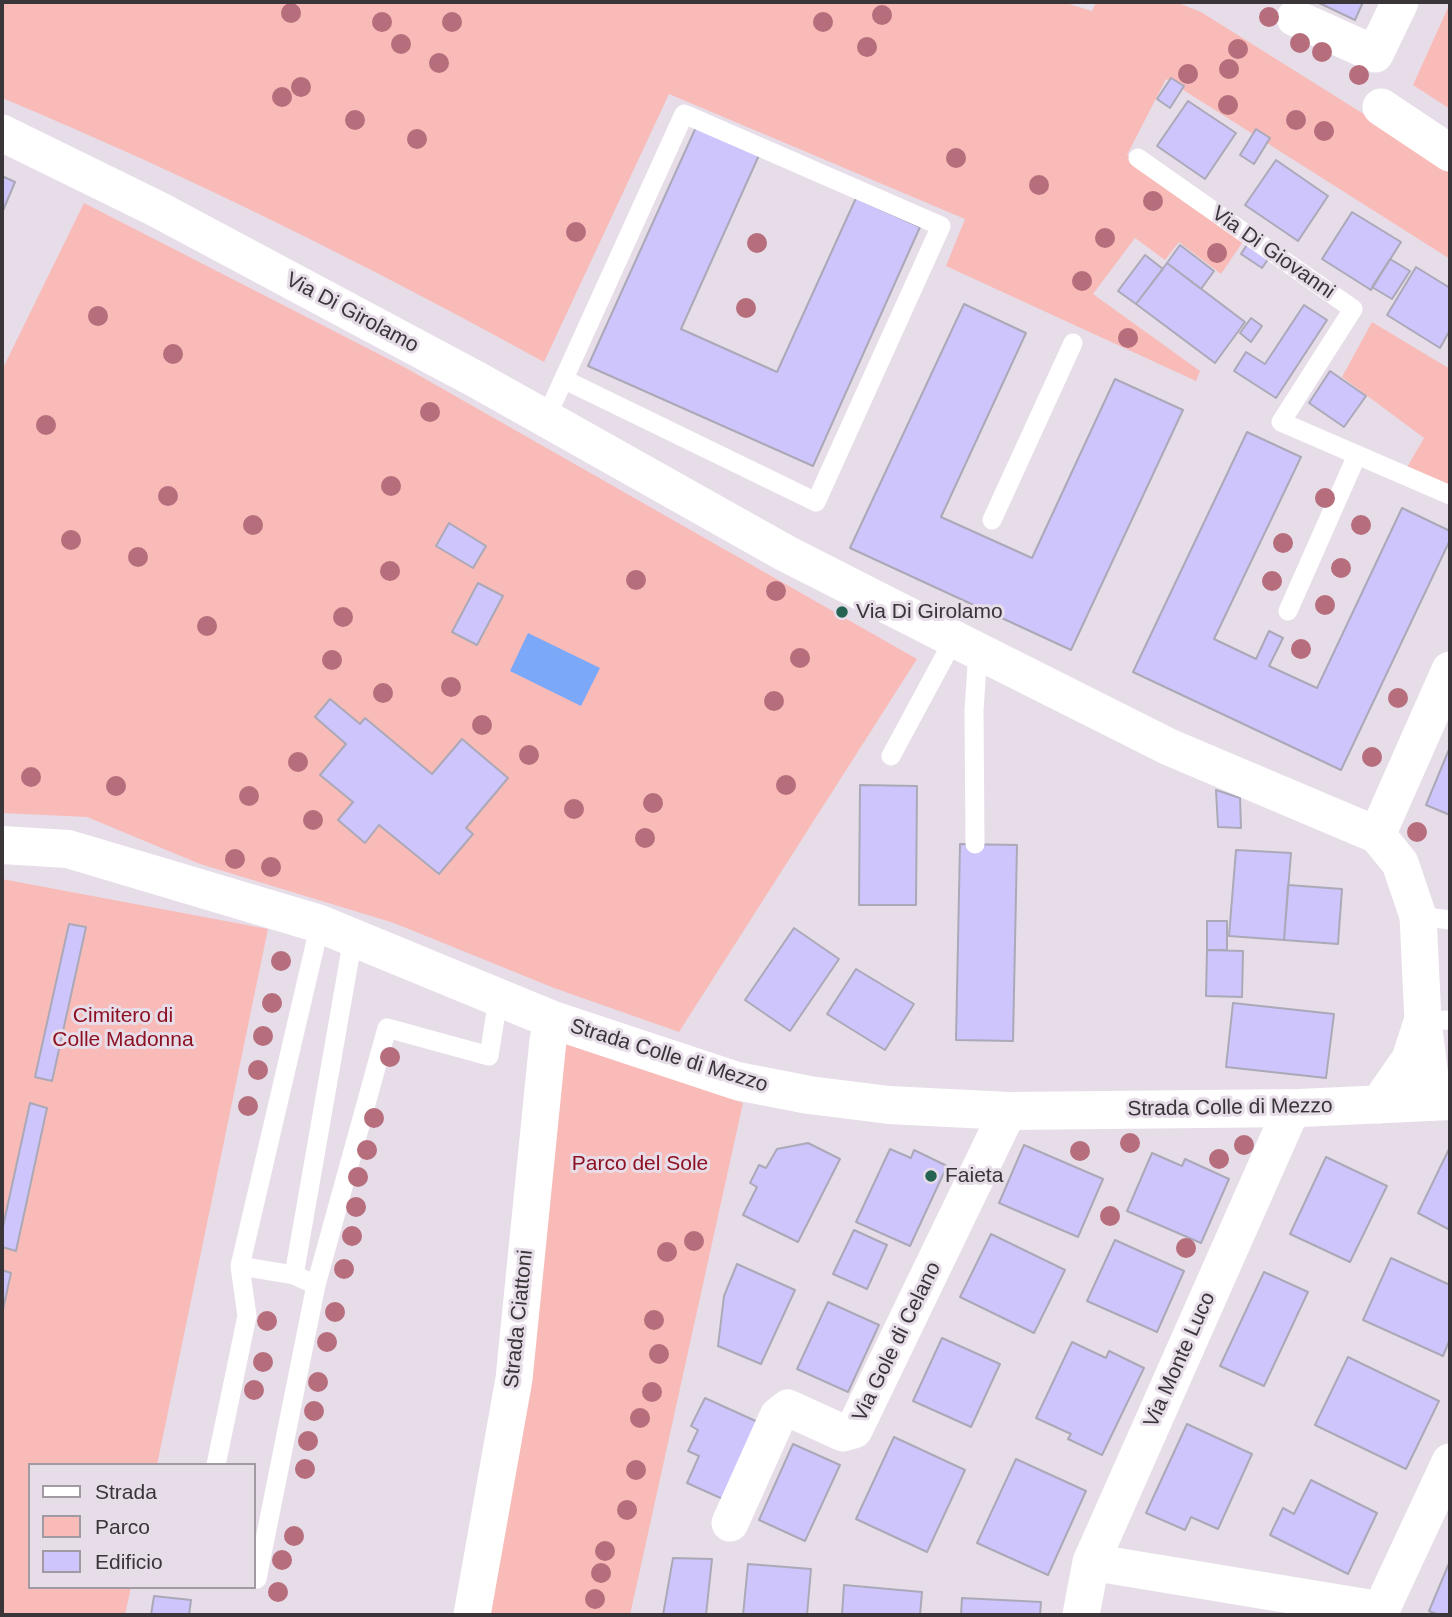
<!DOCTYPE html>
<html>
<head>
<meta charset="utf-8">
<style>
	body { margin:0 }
	#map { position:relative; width:1452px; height:1617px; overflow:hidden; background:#e7dde9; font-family:Arial,sans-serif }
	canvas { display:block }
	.frame { position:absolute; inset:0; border:4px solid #393539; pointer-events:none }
	.legend { position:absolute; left:28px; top:1463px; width:228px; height:126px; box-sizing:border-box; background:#e7dde9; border:2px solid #a19aa3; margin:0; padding:9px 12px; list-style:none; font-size:21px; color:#393539 }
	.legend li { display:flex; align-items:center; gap:14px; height:35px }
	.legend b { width:35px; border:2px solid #a19aa3 }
</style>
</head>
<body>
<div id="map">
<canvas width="1452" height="1617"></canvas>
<div class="frame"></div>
<ul class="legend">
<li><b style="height:9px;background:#fff"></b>Strada</li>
<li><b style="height:19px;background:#f8bbb8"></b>Parco</li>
<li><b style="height:19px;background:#cdc5fc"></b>Edificio</li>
</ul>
</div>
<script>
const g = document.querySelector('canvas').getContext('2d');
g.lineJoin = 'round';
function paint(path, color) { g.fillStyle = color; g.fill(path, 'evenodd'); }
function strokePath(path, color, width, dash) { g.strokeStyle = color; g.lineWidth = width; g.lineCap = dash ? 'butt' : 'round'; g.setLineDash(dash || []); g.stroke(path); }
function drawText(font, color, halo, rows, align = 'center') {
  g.font = font + ' Arial,sans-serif'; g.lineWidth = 6; g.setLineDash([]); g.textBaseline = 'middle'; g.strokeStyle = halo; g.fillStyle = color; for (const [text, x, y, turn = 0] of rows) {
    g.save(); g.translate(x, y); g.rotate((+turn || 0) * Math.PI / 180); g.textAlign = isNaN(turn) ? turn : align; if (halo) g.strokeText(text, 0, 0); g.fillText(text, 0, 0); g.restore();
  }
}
paint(new Path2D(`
	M2 2H1063L1092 11 1096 2H1176L1201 12 1450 168V259L1166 79 1127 155 1246 237 1221 274 1179 242 1165 260 1135 238 1093 294 1200 371 1196 381 946 266 965 219 669 94 544 362C368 265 187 175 2 98Z
	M1450 3V109L1413 85Z
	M84 203 406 368 917 659 679 1032 554 988 394 923 200 864 87 817 2 813V370Z
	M1372 322 1450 369V488L1406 469 1424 438 1342 377Z
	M2 879 268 929 157 1465H30V1587H131L125 1615H2Z
	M564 1036 743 1103 630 1615H484Z`), '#f8bbb8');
paint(new Path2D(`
	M528 633 600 668 581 706 510 671Z`), '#7ba8f8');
const building = new Path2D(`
	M1317 2H1363L1355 20Z
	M1171 78 1184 86 1170 108 1157 99Z
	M1188 101 1236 133 1205 179 1157 146Z
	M697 125 760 153 681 329 777 372 856 198 920 227 813 466 588 366Z
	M1256 129 1270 138 1254 164 1240 155Z
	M1276 160 1328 196 1298 241 1245 205Z
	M2 176 15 182 2 213Z
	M1352 212 1401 242 1371 290 1322 259Z
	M1250 240 1271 255 1262 268 1241 254Z
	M1180 245 1214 271 1201 289 1167 263Z
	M1145 255 1163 269 1136 304 1118 291Z
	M1390 259 1410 271 1392 299 1372 287Z
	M1167 263 1245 322 1215 363 1136 304Z
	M1416 267 1450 288V330L1440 348 1387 315Z
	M964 304 1026 333 941 517 1032 558 1115 379 1183 410 1071 650 850 548Z
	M1304 305 1327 320 1276 398 1234 371 1246 352 1265 364Z
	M1251 318 1262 326 1251 342 1240 333Z
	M1330 371 1366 396 1344 427 1309 403Z
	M1247 432 1301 457 1214 639 1256 659 1269 631 1283 638 1269 666 1317 688 1402 508 1450 531V540L1341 770 1133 672Z
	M449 523 486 546 473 568 436 546Z
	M478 583 503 596 477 645 452 632Z
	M330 699 360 724 365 718 432 774 462 739 508 778 466 828 473 834 439 874 379 825 365 843 338 820 353 802 320 775 346 744 315 717Z
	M1450 747V815L1426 805Z
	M860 785 917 786 916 905H859Z
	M1216 790 1240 798 1241 828 1218 827Z
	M960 844 1017 845 1013 1041 956 1040Z
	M1236 850 1291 853 1284 940 1229 936Z
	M1288 885 1342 889 1338 944 1284 940Z
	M1207 921H1227V950H1207Z
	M69 924 86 927 52 1081 35 1077Z
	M794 928 839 959 790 1031 745 1000Z
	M1207 950 1243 951 1242 997 1206 996Z
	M856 969 914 1004 885 1050 827 1014Z
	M1233 1003 1334 1014 1326 1078 1226 1067Z
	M30 1103 47 1108 16 1251 2 1247V1231Z
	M808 1143 840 1159 798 1242 743 1215 757 1187 750 1183 759 1165 766 1168 777 1149Z
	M1024 1145 1103 1179 1078 1237 999 1203Z
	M1450 1147V1230L1418 1213Z
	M890 1149 911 1158 914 1150 947 1166 910 1246 856 1222Z
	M1152 1153 1182 1166 1185 1159 1229 1179 1201 1243 1127 1211Z
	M1326 1157 1387 1186 1350 1262 1290 1234Z
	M854 1230 887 1245 867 1289 833 1274Z
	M991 1234 1065 1270 1034 1333 960 1297Z
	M1115 1240 1184 1271 1157 1332 1087 1301Z
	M1391 1258 1450 1285V1339L1443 1356 1363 1320Z
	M737 1264 795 1290 761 1364 718 1346 724 1296Z
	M2 1270 11 1273 2 1314Z
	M1264 1272 1308 1292 1264 1386 1220 1366Z
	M828 1302 879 1325 848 1392 797 1369Z
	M942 1338 1000 1364 971 1427 913 1401Z
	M1072 1342 1106 1358 1109 1351 1144 1368 1102 1455 1068 1439 1071 1434 1036 1418Z
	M1348 1357 1439 1401 1406 1469 1315 1425Z
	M705 1398 760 1423 725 1500 687 1483 699 1456 688 1451 698 1430 691 1426Z
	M1187 1424 1252 1454 1218 1529 1191 1517 1185 1530 1146 1513Z
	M894 1437 965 1470 927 1552 856 1519Z
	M793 1444 840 1465 805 1541 759 1520Z
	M1016 1459 1086 1491 1048 1575 977 1543Z
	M1311 1480 1377 1513 1348 1574 1270 1535 1283 1508 1294 1514Z
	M673 1558 712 1559 706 1615H663Z
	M1450 1561V1615H1439L1429 1611Z
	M748 1564 811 1569 807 1615H743Z
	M844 1585 922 1592 920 1615H842Z
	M154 1596 191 1600 189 1615H151Z
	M962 1598 1041 1602 1040 1615H961Z`);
paint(building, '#cdc5fc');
strokePath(building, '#aba9b7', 2);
strokePath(new Path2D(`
	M1138 158 1353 309 1281 422 1450 495
	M546 418 684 114 941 226 816 502 565 380
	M992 520 1073 343
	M1288 611 1357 455
	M891 756 954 639
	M975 844 974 710 978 651
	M1418 916 1450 920
	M1423 1021 1450 1020
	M240 1266 294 1275
	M316 1285 387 1028 489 1056 498 999
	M216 1465 247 1316 240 1266 320 924
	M254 1578 257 1579 316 1285 294 1275 353 938`), '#fff', 19);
strokePath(new Path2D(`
	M1295 18 1375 54 1400 2
	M1381 107 1450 153
	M2 133 157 209 479 381 785 553 954 639 1169 747 1377 835 1400 863 1418 916 1423 1021 1433 1102
	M1377 835 1450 670
	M1378 1105 1410 1059 1422 1022
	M730 1523 778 1416 788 1408 843 1433 854 1430 1008 1111
	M1091 1562 1381 1610 1450 1462
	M472 1615 514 1379 548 1040 553 1020
	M1081 1615 1091 1562 1292 1108`), '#fff', 37);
strokePath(new Path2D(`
	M2 845 68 849 320 924 553 1020 737 1081 809 1095 889 1105 1008 1111 1300 1108 1450 1101`), '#fff', 38);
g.fillStyle = '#b66d7c';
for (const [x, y] of [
	[291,13],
	[882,15],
	[1269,17],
	[382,22],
	[452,22],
	[823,22],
	[1300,43],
	[401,44],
	[867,47],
	[1238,49],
	[1322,52],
	[439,63],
	[1229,69],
	[1188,74],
	[1359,75],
	[301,87],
	[282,97],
	[1228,105],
	[355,120],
	[1296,120],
	[1324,131],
	[417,139],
	[956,158],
	[1039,185],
	[1153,201],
	[576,232],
	[1105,238],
	[757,243],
	[1217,253],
	[1082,281],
	[746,308],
	[98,316],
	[1128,338],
	[173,354],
	[430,412],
	[46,425],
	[391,486],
	[168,496],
	[1325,498],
	[253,525],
	[1361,525],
	[71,540],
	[1283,543],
	[138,557],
	[1341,568],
	[390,571],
	[636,580],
	[1272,581],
	[776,591],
	[1325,605],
	[343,617],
	[207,626],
	[1301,649],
	[800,658],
	[332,660],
	[451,687],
	[383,693],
	[1398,698],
	[774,701],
	[482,725],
	[529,755],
	[1372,757],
	[298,762],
	[31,777],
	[786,785],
	[116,786],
	[249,796],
	[653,803],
	[574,809],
	[313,820],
	[1417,832],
	[645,838],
	[235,859],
	[271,867],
	[281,961],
	[272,1003],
	[263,1036],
	[390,1057],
	[258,1070],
	[248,1106],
	[374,1118],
	[1130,1143],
	[1244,1145],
	[367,1150],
	[1080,1151],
	[1219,1159],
	[358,1177],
	[356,1207],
	[1110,1216],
	[352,1236],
	[694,1241],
	[1186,1248],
	[667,1252],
	[344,1269],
	[335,1312],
	[654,1320],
	[267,1321],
	[327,1342],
	[659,1354],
	[263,1362],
	[318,1382],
	[254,1390],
	[652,1392],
	[314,1411],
	[640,1418],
	[308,1441],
	[305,1469],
	[636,1470],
	[627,1510],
	[294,1536],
	[605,1551],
	[282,1560],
	[601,1573],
	[278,1592],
	[595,1599]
]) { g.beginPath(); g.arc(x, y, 10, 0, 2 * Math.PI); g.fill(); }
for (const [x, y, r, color] of [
	[842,612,7,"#256452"],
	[931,1176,7,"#256452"]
]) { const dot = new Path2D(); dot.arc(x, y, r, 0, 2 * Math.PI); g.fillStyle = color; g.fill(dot); strokePath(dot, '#e7dde9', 2.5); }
drawText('21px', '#393539', '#e7dde9', [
	["Via Di Giovanni",1273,253,35],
	["Via Di Girolamo",352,313,28],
	["Strada Colle di Mezzo",669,1056,17],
	["Strada Colle di Mezzo",1230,1108,-1],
	["Strada Ciattoni",519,1319,-84],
	["Via Gole di Celano",897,1342,-64],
	["Via Monte Luco",1180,1360,-66]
]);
drawText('21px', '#393539', '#e7dde9', [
	["Via Di Girolamo",856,612],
	["Faieta",945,1176]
], 'left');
drawText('21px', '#8d1122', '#e7dde9', [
	["Cimitero di",123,1016],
	["Colle Madonna",123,1040],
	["Parco del Sole",640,1164]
]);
</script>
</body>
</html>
